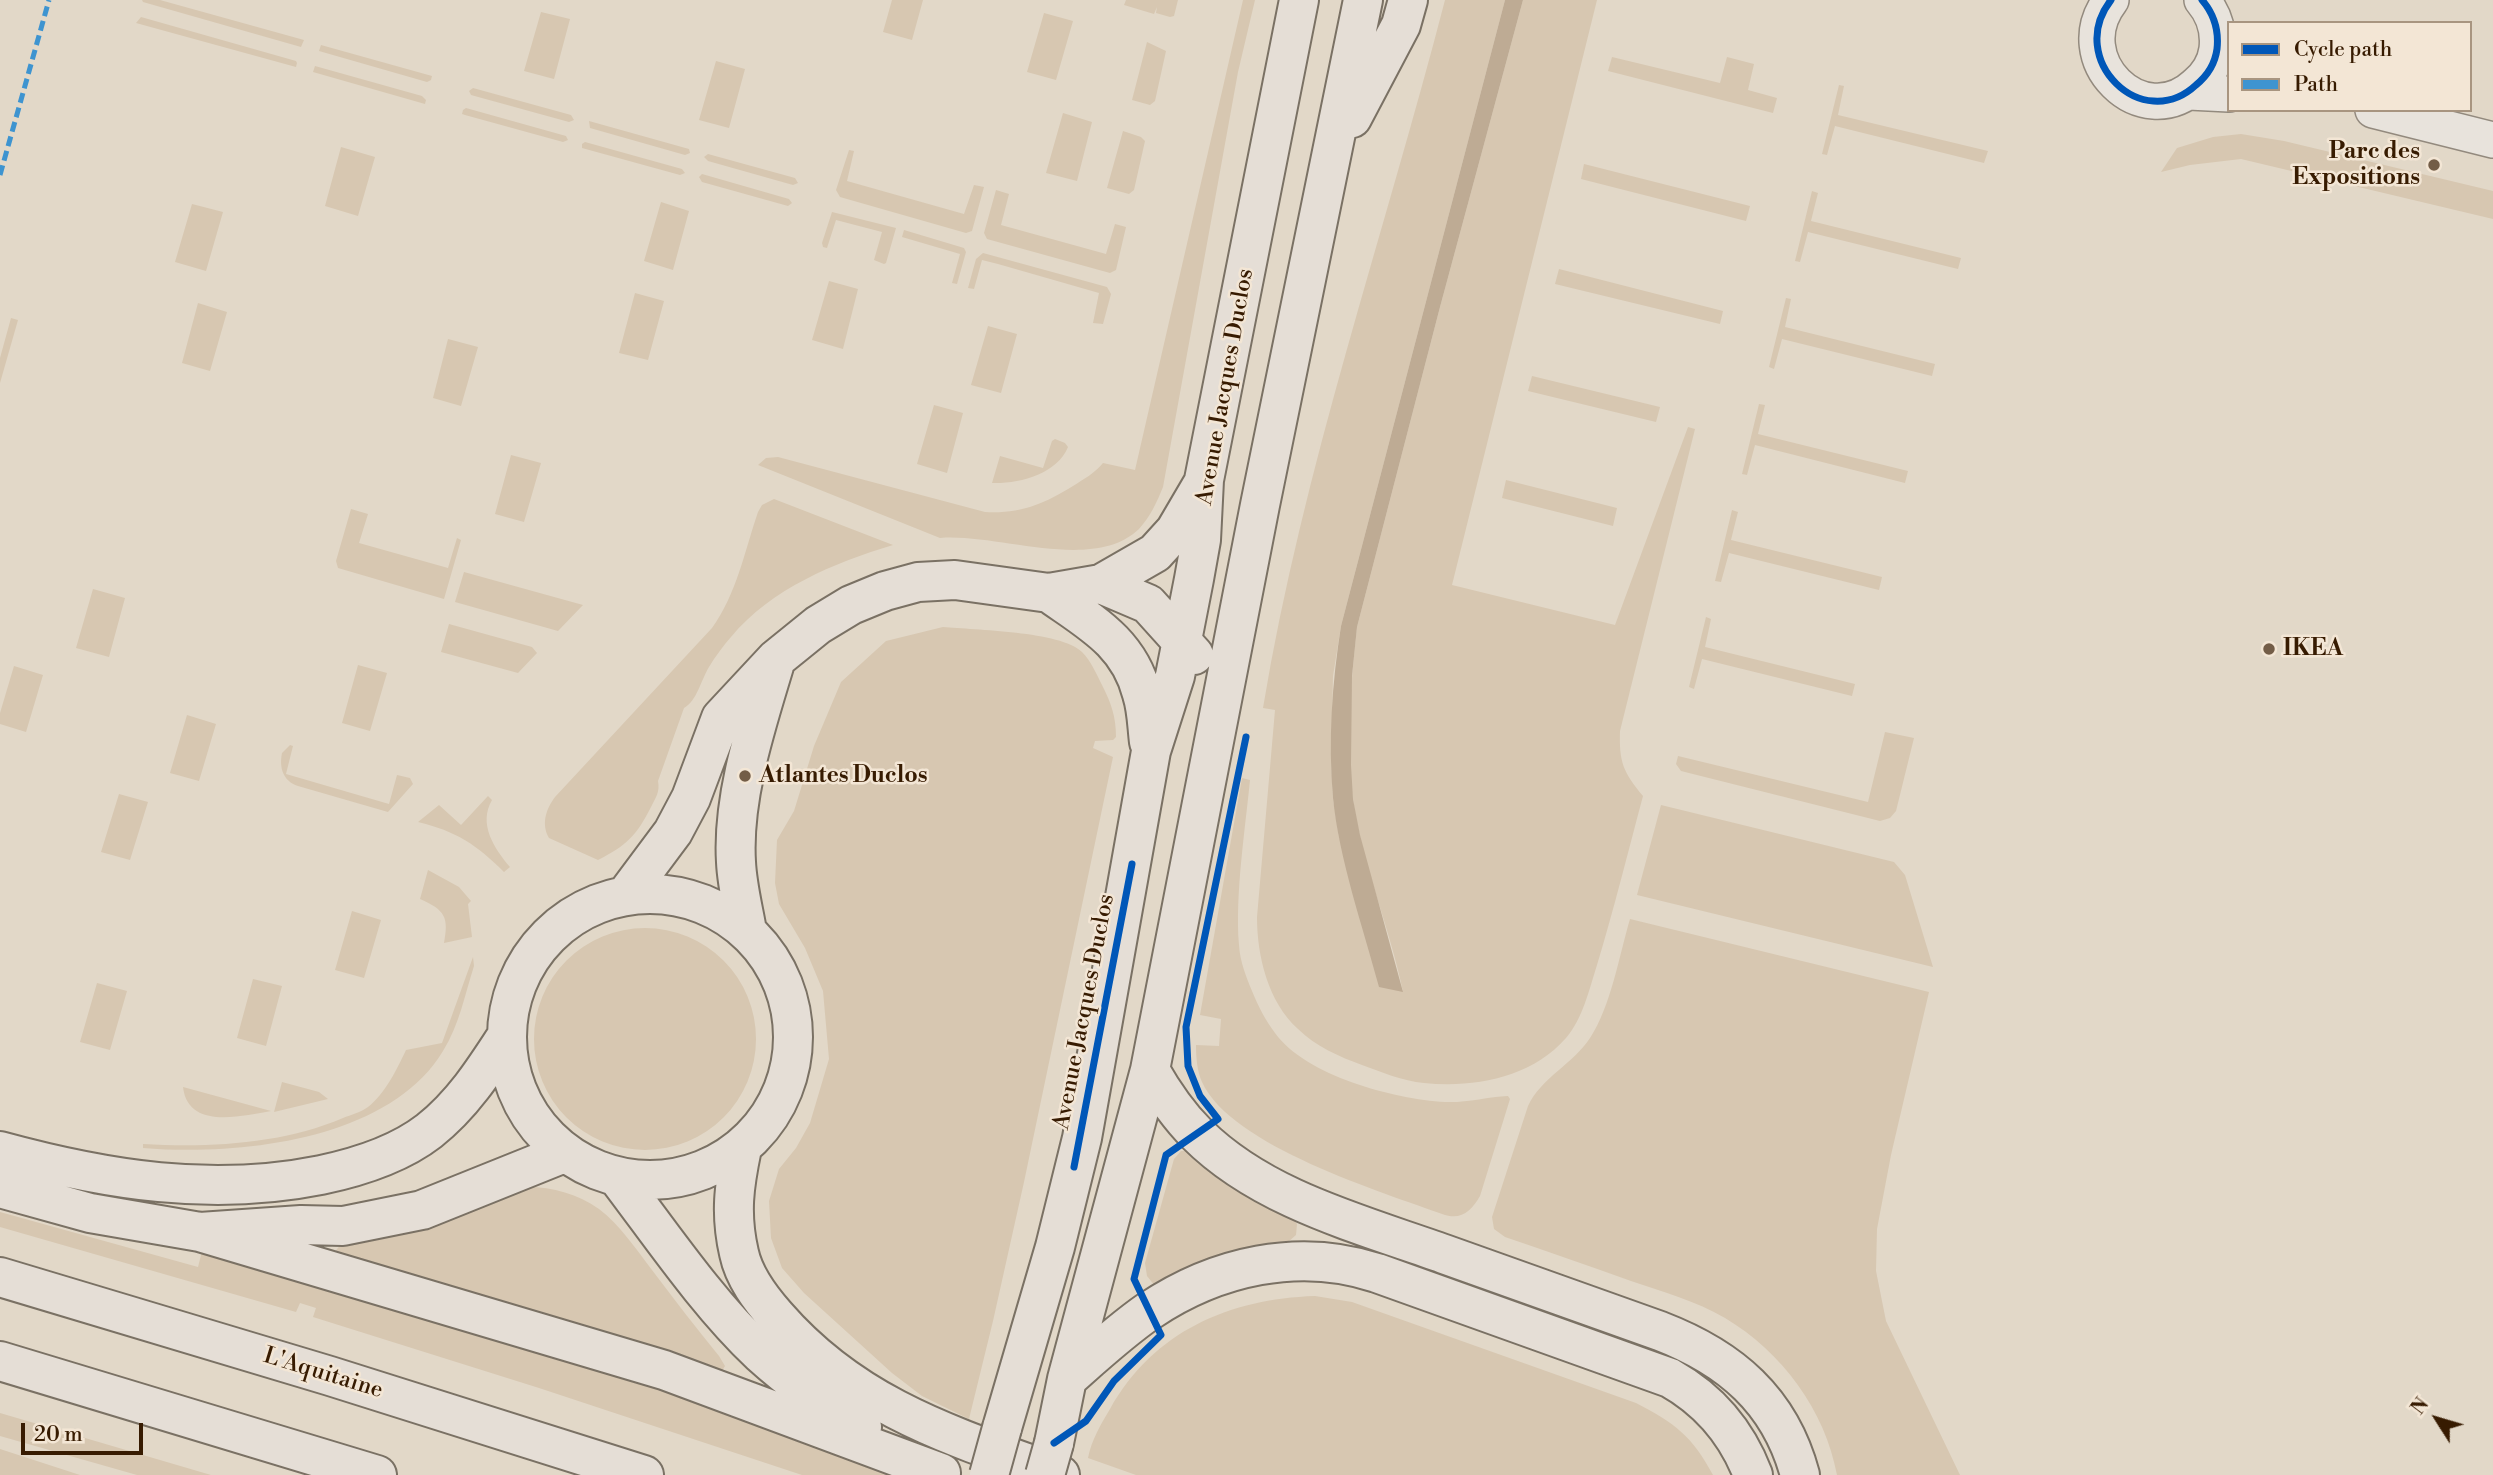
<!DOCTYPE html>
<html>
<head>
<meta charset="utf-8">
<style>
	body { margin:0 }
	#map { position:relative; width:2493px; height:1475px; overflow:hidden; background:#e2d8c8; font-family:"Libre Bodoni",serif }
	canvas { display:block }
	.legend { position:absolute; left:2227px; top:21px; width:245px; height:91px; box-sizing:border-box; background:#f3e6d5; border:2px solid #a89580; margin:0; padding:9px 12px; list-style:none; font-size:21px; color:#371b01 }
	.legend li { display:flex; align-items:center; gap:14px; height:35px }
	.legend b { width:35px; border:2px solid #a89580 }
	.north { position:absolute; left:2402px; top:1384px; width:70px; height:70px; -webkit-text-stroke:5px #f3e6d5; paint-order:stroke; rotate:307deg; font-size:19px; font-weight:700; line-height:28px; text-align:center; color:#371b01 }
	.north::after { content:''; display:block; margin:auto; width:24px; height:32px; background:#371b01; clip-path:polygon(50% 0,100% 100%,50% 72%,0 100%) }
	.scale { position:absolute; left:21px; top:1423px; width:122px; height:32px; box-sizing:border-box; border:4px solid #371b01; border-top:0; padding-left:9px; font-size:21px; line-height:24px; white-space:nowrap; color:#371b01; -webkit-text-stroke:5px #f3e6d5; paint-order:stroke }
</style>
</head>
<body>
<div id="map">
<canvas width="2493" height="1475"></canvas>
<ul class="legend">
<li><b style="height:9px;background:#0057b8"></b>Cycle path</li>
<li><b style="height:9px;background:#3e94d0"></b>Path</li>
</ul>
<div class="north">N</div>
<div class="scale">20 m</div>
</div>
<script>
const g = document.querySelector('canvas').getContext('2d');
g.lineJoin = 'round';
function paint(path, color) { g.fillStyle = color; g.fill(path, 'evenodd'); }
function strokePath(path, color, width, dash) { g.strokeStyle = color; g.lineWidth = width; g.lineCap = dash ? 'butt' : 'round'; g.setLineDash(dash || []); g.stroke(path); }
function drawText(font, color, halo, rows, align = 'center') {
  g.font = font + ' "Libre Bodoni",serif'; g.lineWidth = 5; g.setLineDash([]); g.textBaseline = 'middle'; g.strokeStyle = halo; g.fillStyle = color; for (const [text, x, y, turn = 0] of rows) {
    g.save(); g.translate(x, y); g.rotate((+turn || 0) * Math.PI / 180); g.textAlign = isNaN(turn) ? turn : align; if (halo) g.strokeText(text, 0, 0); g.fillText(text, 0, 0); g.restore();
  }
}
paint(new Path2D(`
	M142 0H160L304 40 301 47 143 2Z
	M892 0H923L912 40 883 32Z
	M1126 0H1178L1174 16 1170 17 1156 13 1157 7 1154 14 1124 5Z
	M1243 0H1255L1238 72 1163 487C1157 502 1150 517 1139 529 1093 573 998 533 940 538L758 465 766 458 778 457 985 512C1020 514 1044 504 1073 486 1084 479 1095 473 1103 463L1135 470Z
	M1445 0H1505L1341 626 1333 676 1331 765 1333 799 1339 837 1403 992C1390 927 1362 865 1353 799 1345 743 1351 683 1357 627L1440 307 1523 0H1597L1452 585 1615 625 1688 427 1695 429 1620 731C1619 762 1623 772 1643 796 1628 852 1614 909 1597 965 1589 990 1583 1018 1566 1038 1531 1078 1474 1088 1424 1083 1402 1081 1382 1072 1362 1065 1340 1057 1315 1046 1298 1029 1268 1002 1257 956 1257 917L1275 710 1263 708C1303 467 1384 236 1445 0Z
	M541 12 570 19 554 79 524 71Z
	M1044 13 1073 21 1056 80 1027 72Z
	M141 17 296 61 297 63 296 67 136 23Z
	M1147 42 1166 51 1155 101 1150 105 1132 100Z
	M321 45 432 76 431 80 427 82 319 51Z
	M1612 57 1720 83 1727 57 1754 64 1748 90 1777 98 1773 113 1608 71Z
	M716 61 745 69 729 128 699 120Z
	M315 66 422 96 426 100 425 104 313 72Z
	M1839 85 1844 86 1838 115 1988 151 1984 163 1835 126 1827 155 1822 154Z
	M473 88 571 115 574 120 569 122 471 95 469 91Z
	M466 108 566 136 568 140 563 142 465 115 462 114 463 110Z
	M1063 113 1092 122 1077 181 1046 173Z
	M589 121 689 149 690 153 685 155 590 128Z
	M1123 131 1141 137 1145 141 1134 190 1129 194 1107 188Z
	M2241 134 2284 141 2493 191V219L2241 159 2190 165 2161 172 2177 148 2213 137Z
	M585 142 682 169 685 173 680 175 582 148V144Z
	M341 147 375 157 358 216 325 206Z
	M849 150 854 151 847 181 964 214 974 185 984 187 972 231 966 233 840 197 836 190Z
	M708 154 795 178 798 183 793 185 708 161 704 157Z
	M1584 164 1750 206 1746 221 1581 179Z
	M702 174 789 199 792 203 788 206 702 182 699 177Z
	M996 190 1009 194 1001 225 1106 254 1115 224 1126 227 1116 270 1110 273 987 239 984 233Z
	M1812 191 1818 193 1811 221 1961 258 1958 269 1808 232 1800 262 1795 261Z
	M661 202 689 211 673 270 644 261Z
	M192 204 223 212 206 271 175 262Z
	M832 212 896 228 886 263 884 264 874 260 882 232 836 220 827 248 823 247 822 243Z
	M904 230 964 248 966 252 957 284 952 283 960 254 902 237Z
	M983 253 1107 287 1111 294 1103 324 1093 323 1099 293 998 264 982 260 974 289 968 288 976 259Z
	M1559 269 1723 311 1720 324 1555 284Z
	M829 281 858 289 843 349 812 340Z
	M635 293 664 301 648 360 619 353Z
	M1786 298 1791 299 1785 327 1935 364 1932 376 1782 339 1774 369 1769 367Z
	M198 303 227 312 210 371 182 363Z
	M11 318 18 320 0 383V358Z
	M988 326 1017 334 1001 393 971 385Z
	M448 339 478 347 461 406 433 398Z
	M1532 376 1660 407 1656 422 1528 391Z
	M1759 404 1765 405 1758 434 1908 471 1905 483 1755 445 1747 475 1742 474Z
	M934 405 963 413 947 473 917 464Z
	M1055 439 1065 443 1068 447C1057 474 1019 484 992 483L1000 456 1043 468 1052 441Z
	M511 455 541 463 524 522 495 514Z
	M1506 480 1617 508 1613 526 1502 498Z
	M774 499 893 545C834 563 772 588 731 637 723 646 715 657 709 667 701 680 697 701 684 708L658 781C660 792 656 797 651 807 637 835 626 846 598 860L549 838C541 824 546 809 555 797L712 628C737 593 744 553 758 512L762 505Z
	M351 509 368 514 359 543 448 568 457 538 461 540 444 599 338 568 336 561Z
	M1732 510 1738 512 1731 540 1882 577 1879 590 1729 553 1721 582 1715 581Z
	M464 572 583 605 558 631 455 602Z
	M93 589 125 598 109 657 76 648Z
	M1706 617 1711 619 1705 647 1855 684 1852 696 1702 659 1694 689 1689 687Z
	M449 624 532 647 537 653 518 673 441 652Z
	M943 627C974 630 1061 631 1082 652 1091 661 1096 673 1102 685 1111 703 1116 716 1116 737L1113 740 1095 741 1093 748 1113 757 1024 1182 993 1321 969 1419 922 1396 892 1373 804 1293 782 1268 771 1238 769 1201 779 1169 796 1148 810 1123 829 1059 823 991 805 948 779 904 775 883 777 840 794 811 814 746 841 682 886 641Z
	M358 665 387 673 370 731 342 723Z
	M14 666 43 675 26 732 0 724V713Z
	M187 715 216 724 199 781 170 773Z
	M1885 732 1914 738 1896 811 1890 818 1880 821 1681 771 1676 764 1678 756 1868 802Z
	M290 745 293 746 286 774 389 804 397 775 410 778 413 784 388 812 298 786C283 781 279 768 282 753Z
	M1242 778 1250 780C1245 831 1235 895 1239 945 1240 962 1246 976 1252 991 1258 1006 1266 1021 1275 1033 1306 1076 1394 1099 1445 1102 1466 1103 1487 1097 1508 1096L1510 1099 1480 1196C1472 1210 1462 1220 1445 1215 1382 1192 1231 1146 1202 1082 1197 1071 1196 1057 1196 1045L1219 1046 1221 1019 1200 1015Z
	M119 794 148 802 130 860 101 852Z
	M488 796 492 800C478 824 494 848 510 867L504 872C477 845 456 831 418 822L439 805 461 825Z
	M1661 805 1894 862 1905 875 1933 967 1637 895Z
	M428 870 459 887 471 901 468 904 472 937 444 943C449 917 445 910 420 899Z
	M352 911 381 920 364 978 335 970Z
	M1630 919 1929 992 1891 1155 1877 1229 1876 1271 1886 1321 1960 1475H1837C1825 1410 1782 1352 1725 1318 1696 1301 1663 1292 1631 1281 1589 1266 1547 1251 1505 1237L1494 1229 1492 1217 1528 1106C1541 1078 1573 1064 1590 1038 1611 1006 1619 956 1630 919Z
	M534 1039a111 111 0 1 1 222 0a111 111 0 1 1-222 0Z
	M473 957 474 966C465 994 459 1026 443 1051 389 1141 237 1156 143 1148V1144C209 1148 282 1144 343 1118 351 1115 361 1112 368 1107 385 1094 397 1069 406 1050L442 1043Z
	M253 979 282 986 266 1046 237 1038Z
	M97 983 127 991 110 1050 80 1042Z
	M282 1082 319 1092 328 1099 274 1112Z
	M183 1087 271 1111C241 1116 188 1130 183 1087Z
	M1181 1151H1187L1207 1167 1258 1202 1293 1219 1297 1224 1296 1235 1288 1242 1192 1266 1155 1286 1147 1276 1145 1263 1174 1159Z
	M527 1187C553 1187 578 1194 599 1209 620 1225 636 1249 652 1270 674 1299 696 1328 719 1356L725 1366 722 1371 334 1253 341 1244Z
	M0 1212 198 1267 202 1251 643 1373 893 1475H802L539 1388 313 1317 316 1308 300 1303 296 1312 0 1227Z
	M1315 1296 1352 1302 1636 1403C1675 1423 1692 1436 1713 1475H1136L1088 1458C1091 1441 1101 1424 1110 1409 1154 1331 1229 1299 1315 1296Z
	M0 1413 211 1475H137L0 1436Z
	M0 1449 80 1475H0Z`), '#d7c7b1');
paint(new Path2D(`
	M1505 0H1523L1440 307 1357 627 1352 676 1351 765 1353 799 1360 835 1403 992 1379 987C1363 927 1339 859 1333 798 1328 741 1332 683 1341 626Z`), '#beab94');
const street = new Path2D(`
	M2111 0C2065 59 2142 135 2196 85 2207 76 2215 64 2217 49 2219 31 2214 14 2202 0
	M2189 92 2229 94
	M2373 110 2493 140`);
const primary = new Path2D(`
	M1352 118 1401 25 1408 0
	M1101 584 1148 604 1194 655
	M1049 593C1090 622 1129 642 1142 694 1147 709 1147 726 1149 742
	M507 1037a143 143 0 1 1 286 0a143 143 0 1 1-286 0Z
	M626 895 673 832 691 798 721 718 776 659 818 625 851 605 885 591 918 582 955 580 1049 593 1101 584 1155 553 1175 531 1202 485
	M747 931C743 908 737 885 736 862 732 798 756 726 774 666
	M1150 1070C1163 1093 1178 1115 1197 1134 1262 1199 1360 1224 1444 1254 1516 1279 1588 1305 1660 1331 1730 1358 1780 1400 1800 1475
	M742 1148C734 1186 730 1214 739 1253 744 1277 760 1298 776 1316 855 1407 952 1436 1060 1475
	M0 1151C106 1180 212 1197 321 1175 359 1167 398 1155 429 1131 462 1105 484 1071 506 1037
	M618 1178C662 1236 708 1304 761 1354 792 1382 826 1406 862 1427
	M0 1188 90 1213 200 1232 301 1225 343 1226 422 1210 564 1153
	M200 1232 664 1370 941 1473
	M1067 1379C1093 1356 1120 1331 1149 1311 1216 1266 1299 1247 1377 1273L1670 1378C1709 1400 1737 1433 1753 1475
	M1002 1428 1055 1247 1082 1138 1151 751 1175 676 1194 579 1201 540 1204 480 1299 0
	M1054 1443 1067 1379 1150 1070 1260 505 1363 0`);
const highway = new Path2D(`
	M0 1277 330 1376 644 1475
	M0 1361 377 1475`);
strokePath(street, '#938a7e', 38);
strokePath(primary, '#7a7164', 42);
strokePath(highway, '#7a7164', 42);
strokePath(street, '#e8e3dc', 35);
strokePath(primary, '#e5ded6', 38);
strokePath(highway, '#e5ded6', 38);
const primaryBridge = new Path2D(`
	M989 1475 1002 1428
	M1045 1475 1054 1443`);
strokePath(primaryBridge, '#7a7164', 42, []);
strokePath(primaryBridge, '#e5ded6', 38);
strokePath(new Path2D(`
	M0 175 49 0`), '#3e94d0', 5, [10, 5]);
strokePath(new Path2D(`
	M2111 0C2065 59 2142 135 2196 85 2207 76 2215 64 2217 49 2219 31 2214 14 2202 0
	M1074 1167 1132 864
	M1054 1443 1086 1421 1114 1381 1161 1335 1134 1279 1166 1155 1218 1119 1200 1096 1188 1066 1186 1027 1246 737`), '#0057b8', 7);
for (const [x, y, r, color] of [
	[2434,165,7,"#735d47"],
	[2269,649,7,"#735d47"],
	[745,776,7,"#735d47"]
]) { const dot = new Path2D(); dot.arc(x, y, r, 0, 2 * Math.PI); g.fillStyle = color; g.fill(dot); strokePath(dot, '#f3e6d5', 2.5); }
drawText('bold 23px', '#371b01', '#f3e6d5', [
	["Parc des",2420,152,"right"],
	["Expositions",2420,178,"right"],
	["IKEA",2283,649],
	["Atlantes Duclos",759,776]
], 'left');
drawText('23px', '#371b01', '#f3e6d5', [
	["Avenue Jacques Duclos",1226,387,-80],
	["Avenue Jacques Duclos",1085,1012,-79],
	["L'Aquitaine",323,1374,17]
]);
</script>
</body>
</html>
